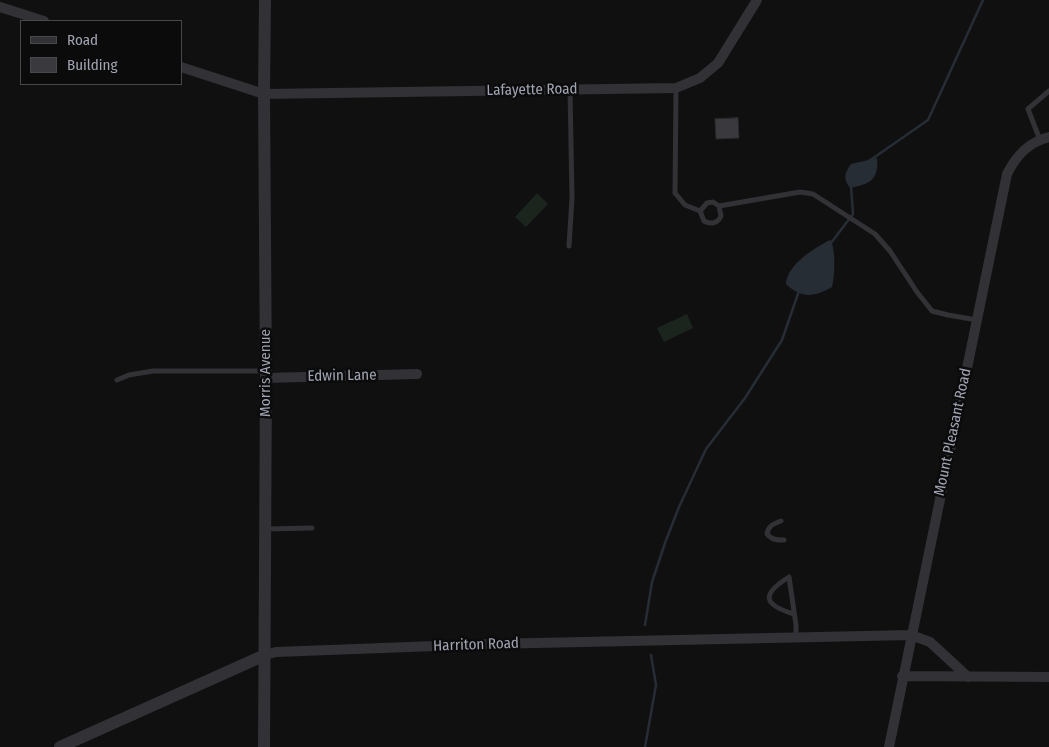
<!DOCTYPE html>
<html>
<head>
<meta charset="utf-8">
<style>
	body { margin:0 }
	#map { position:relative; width:1049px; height:747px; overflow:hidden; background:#101011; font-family:"Fira Sans Condensed",sans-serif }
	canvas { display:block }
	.legend { position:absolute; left:20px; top:20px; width:162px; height:65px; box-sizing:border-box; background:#0b0b0c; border:1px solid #47484e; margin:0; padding:6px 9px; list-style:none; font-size:15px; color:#a1a4b2 }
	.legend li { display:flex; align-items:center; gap:10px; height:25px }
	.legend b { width:25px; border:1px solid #47484e }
</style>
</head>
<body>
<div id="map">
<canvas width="1049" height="747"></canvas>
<ul class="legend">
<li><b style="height:6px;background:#313136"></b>Road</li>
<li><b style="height:14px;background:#3a3a3e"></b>Building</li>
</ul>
</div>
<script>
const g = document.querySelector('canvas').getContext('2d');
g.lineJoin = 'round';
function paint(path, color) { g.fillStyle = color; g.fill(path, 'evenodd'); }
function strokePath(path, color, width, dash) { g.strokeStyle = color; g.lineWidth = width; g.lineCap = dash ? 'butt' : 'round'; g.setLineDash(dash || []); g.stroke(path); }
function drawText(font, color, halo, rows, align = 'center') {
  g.font = font + ' "Fira Sans Condensed",sans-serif'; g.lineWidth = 5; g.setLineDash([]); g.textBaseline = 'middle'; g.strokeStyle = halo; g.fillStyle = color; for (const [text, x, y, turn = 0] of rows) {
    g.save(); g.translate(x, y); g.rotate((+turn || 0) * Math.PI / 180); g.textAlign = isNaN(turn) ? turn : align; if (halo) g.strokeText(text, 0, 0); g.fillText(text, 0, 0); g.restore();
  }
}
paint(new Path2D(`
	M537 193 548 204 526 227 515 217Z
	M687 314 693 328 664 342 657 328Z`), '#1c241e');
paint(new Path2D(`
	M877 158C879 181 869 184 850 188 843 179 844 174 851 164Z
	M830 240C836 247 835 277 832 287 814 297 802 299 786 284 787 265 814 248 830 240Z`), '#262d35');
strokePath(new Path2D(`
	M869 161 928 120 983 0
	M831 243 853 214 851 186
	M645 625 652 582 665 543 679 507 706 449 745 398 782 340 799 291
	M645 747 656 685 651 655`), '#262d35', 2.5);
const building = new Path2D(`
	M738 118 739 138 716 139 715 119Z`);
paint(building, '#3a3a3e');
strokePath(building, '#2a2a2d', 1);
strokePath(new Path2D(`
	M676 88 675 193 685 205 700 211
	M1040 140 1028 109 1049 91
	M719 206 721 216C718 223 711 225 704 221L700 211 707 203 713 202 719 206 800 192 813 194 875 234 890 251 917 292 932 311 948 315 977 320
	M569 246 572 198 570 90
	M117 380 129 375 153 371H266
	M781 521C773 524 768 526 767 534 772 540 776 540 784 540
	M266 529 312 528
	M794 614C764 605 760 595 789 577L796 625V637`), '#313136', 5);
strokePath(new Path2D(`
	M0 7 44 21
	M181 67 264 94 676 88 700 78 718 63 757 0
	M266 378 417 374
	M265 655 276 652 489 644 911 635 930 642 968 677
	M902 676 1049 677
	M889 747 1007 174C1016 156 1028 142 1049 137`), '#313136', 10);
strokePath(new Path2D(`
	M60 747 265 655
	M264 747 266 378 264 94 265 0`), '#313136', 12);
drawText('15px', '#a1a4b2', '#0b0b0c', [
	["Lafayette Road",532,90,-1],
	["Morris Avenue",266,373,-90],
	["Edwin Lane",342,376,-1],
	["Mount Pleasant Road",953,432,-78],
	["Harriton Road",476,645,-2]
]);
</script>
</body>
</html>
